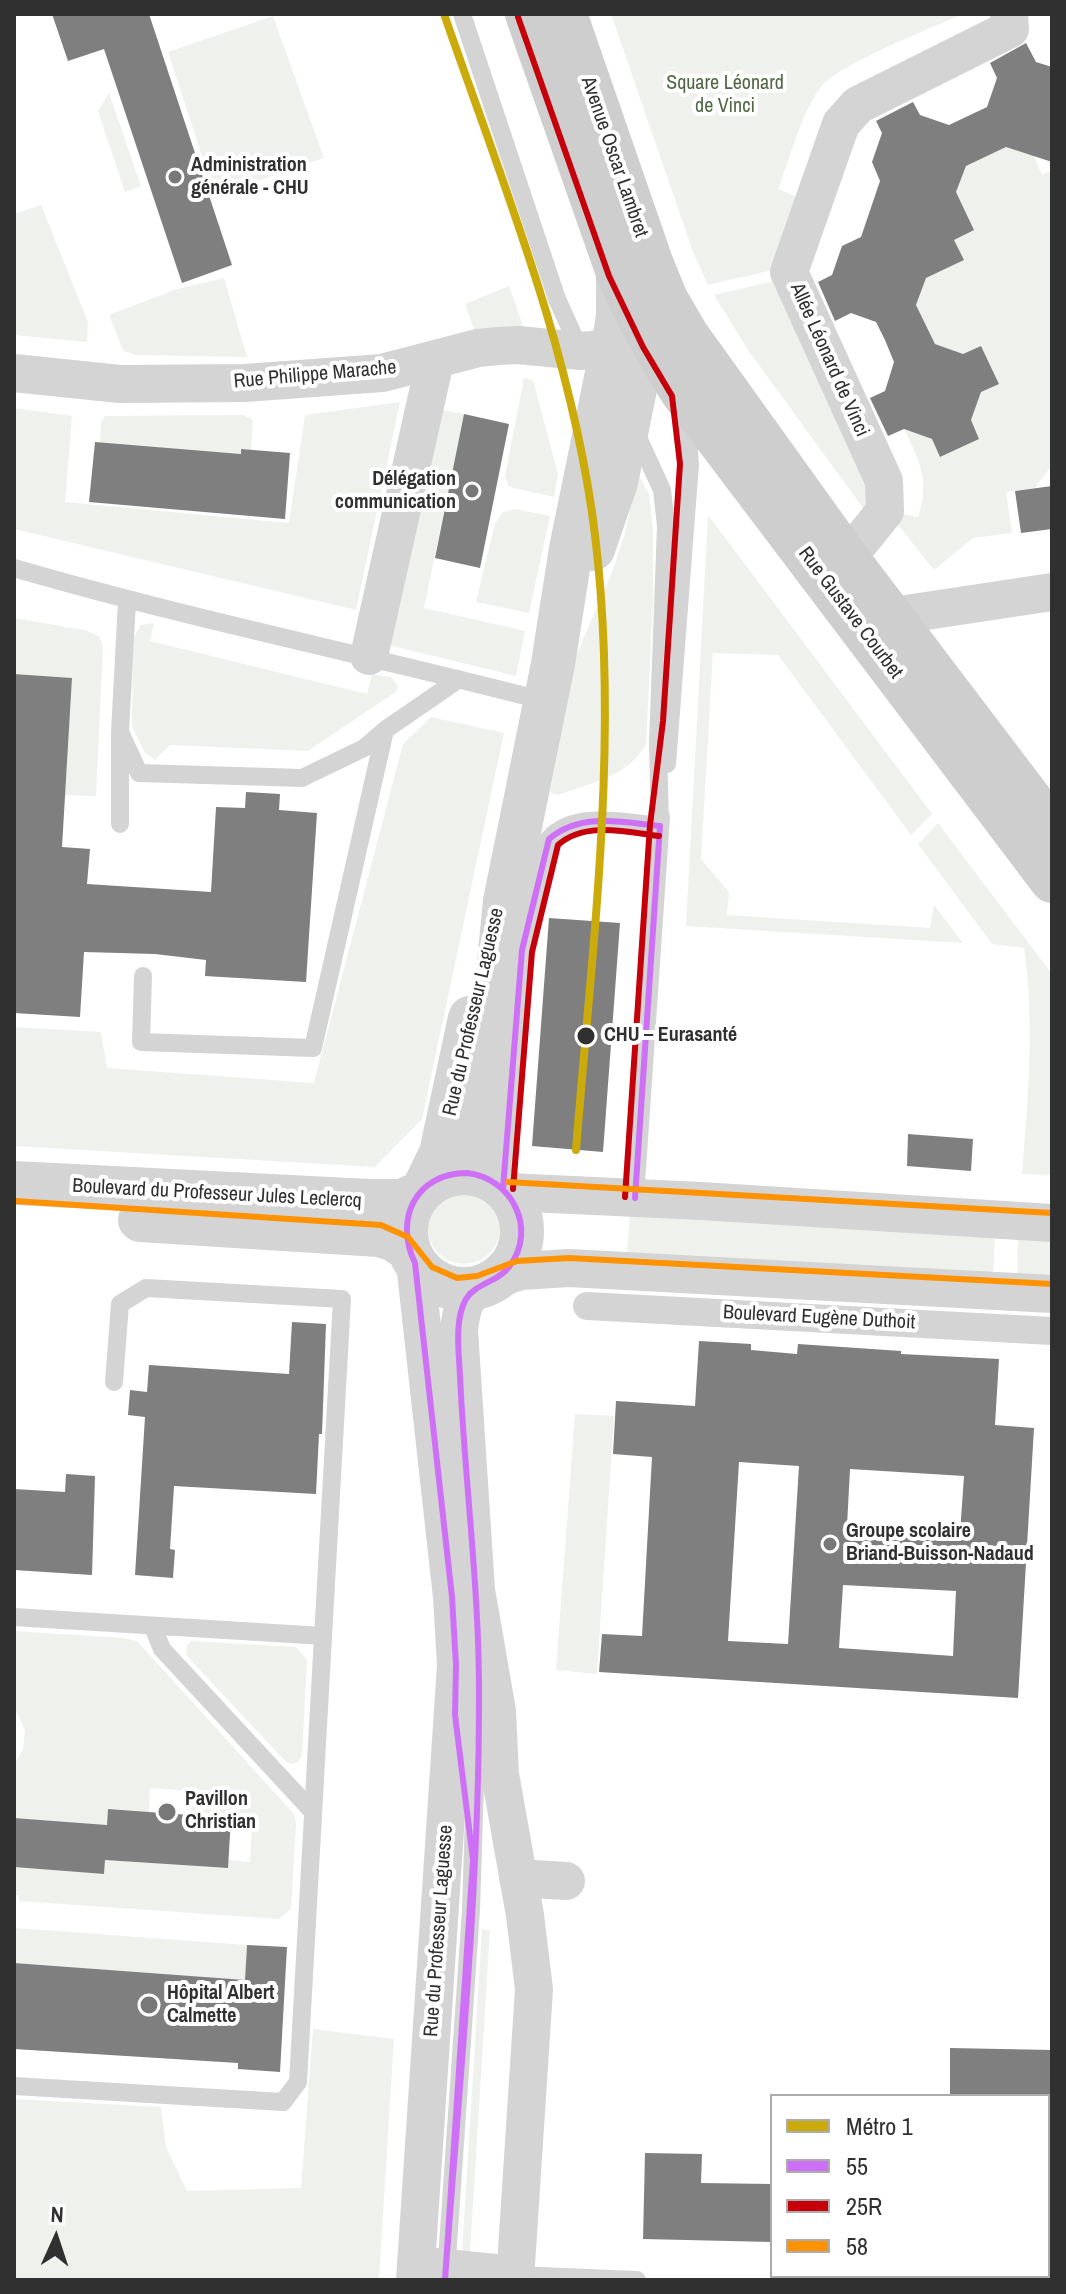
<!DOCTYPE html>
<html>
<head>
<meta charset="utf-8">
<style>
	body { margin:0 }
	#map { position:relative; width:1066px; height:2294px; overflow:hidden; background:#fff; font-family:"Archivo Narrow",sans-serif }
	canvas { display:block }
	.frame { position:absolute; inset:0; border:16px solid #303030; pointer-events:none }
	.legend { position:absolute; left:770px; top:2094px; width:280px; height:184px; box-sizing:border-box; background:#fff; border:2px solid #acacac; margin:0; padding:10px 14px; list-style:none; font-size:24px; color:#303030 }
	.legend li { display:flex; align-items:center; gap:16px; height:40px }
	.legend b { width:40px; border:2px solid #acacac }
	.north { position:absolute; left:16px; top:2198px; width:80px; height:80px; -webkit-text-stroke:6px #fff; paint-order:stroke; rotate:3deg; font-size:22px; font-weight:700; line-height:32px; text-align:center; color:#303030 }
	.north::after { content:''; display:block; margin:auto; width:28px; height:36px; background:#303030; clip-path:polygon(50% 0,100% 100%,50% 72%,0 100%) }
</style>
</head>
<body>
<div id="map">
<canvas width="1066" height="2294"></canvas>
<div class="frame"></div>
<ul class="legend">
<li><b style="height:10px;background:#cbab0c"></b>Métro 1</li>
<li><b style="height:10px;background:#ce70f6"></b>55</li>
<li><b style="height:10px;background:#c5000a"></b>25R</li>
<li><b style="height:10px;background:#ff9200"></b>58</li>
</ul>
<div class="north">N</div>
</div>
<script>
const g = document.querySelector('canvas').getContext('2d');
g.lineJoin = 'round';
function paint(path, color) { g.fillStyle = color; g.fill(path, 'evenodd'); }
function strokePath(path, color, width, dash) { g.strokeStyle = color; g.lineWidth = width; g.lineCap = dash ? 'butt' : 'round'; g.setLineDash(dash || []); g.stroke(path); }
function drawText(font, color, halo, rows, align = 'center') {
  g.font = font + ' "Archivo Narrow",sans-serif'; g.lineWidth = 8; g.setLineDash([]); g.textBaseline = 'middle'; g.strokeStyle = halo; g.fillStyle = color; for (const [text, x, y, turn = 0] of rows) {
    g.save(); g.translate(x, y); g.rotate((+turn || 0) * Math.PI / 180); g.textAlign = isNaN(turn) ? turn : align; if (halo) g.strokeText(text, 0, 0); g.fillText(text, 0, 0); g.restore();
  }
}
paint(new Path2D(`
	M611 14H963C932 28 839 64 821 87 801 113 790 159 778 189L800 198 777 269 708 285 693 252Z
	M273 16 324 158 215 196 168 52Z
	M109 93 141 186 125 192 98 111Z
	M1006 147 1034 156 1042 175 1052 171V443L1050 444 1052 465 1035 488 1006 492 1012 533 973 538 934 570 894 520 899 513 918 517C930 480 920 462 904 429L932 439 941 457 979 439 971 420 981 392 999 383 981 346 963 354 935 344 916 305 926 278 964 260 954 240 974 230 956 192 966 166Z
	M41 205 88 322 87 342 14 335V214Z
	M224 278 247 357 135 355 123 350 109 315 177 289Z
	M778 280 871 487 867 509 863 508 748 350 714 295Z
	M509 286 525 332 476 335 465 304Z
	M524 378 533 380 558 474 554 497 513 488 508 485 505 476Z
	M400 402 356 610 14 529V408L72 416 65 502 289 523 305 415Z
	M433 408 464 414 424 608 525 631 516 676 384 644Z
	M244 415 253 420 251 450 242 449 241 454 100 443 101 422 105 416Z
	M638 474 649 494 653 530V604L646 745C625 778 593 782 558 795L550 792 576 656 612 572 625 533Z
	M515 509 550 516 529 613 476 602 495 523 503 512Z
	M708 515 932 814 911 835 778 655 713 653 701 859 729 892 727 915 930 928 934 905 963 943 686 926Z
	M14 618 84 630 99 636 103 646 96 796 65 795 72 678 14 674Z
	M154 623 150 641 367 694 372 674 391 677 398 686 397 691 308 751 170 745 155 760 145 753 132 726 133 638 141 625Z
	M431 717 504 733 422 1119 375 1167 14 1146V1027L101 1032 107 1068 314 1083 403 744Z
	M938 823 1052 974V1175L1022 1174C1028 1098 1035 1024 1024 948L992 944 918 844Z
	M428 1228a36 36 0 1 1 72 0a36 36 0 1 1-72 0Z
	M630 1213 995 1237 993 1274 631 1261 627 1251Z
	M1052 1232V1284L1017 1278 1018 1236Z
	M575 1414 614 1416 597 1674 556 1670Z
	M14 1631 123 1638 137 1641 294 1814 296 1824 291 1909 279 1919 19 1901V1895H14V1867L104 1874 105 1860 227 1868 228 1860 250 1862 252 1825 230 1823V1818L187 1814 188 1791 150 1788 149 1812 109 1809 107 1825 14 1818V1765L23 1749 25 1730 14 1707Z
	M191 1641 296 1647 307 1660 302 1756 298 1762 291 1764 285 1761 186 1655 187 1645Z
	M16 1928 247 1945 245 1980 14 1963Z
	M482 1929 490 1930 470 2253 462 2252Z
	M313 2029 394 2039 379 2280H14V2099L161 2107 166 2147 187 2191 301 2188Z`), '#eff2ec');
paint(new Path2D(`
	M52 14H149L232 265 182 283 104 49 68 61Z
	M1026 43 1036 62 1052 67V162L1006 147 966 166 956 192 974 230 954 240 964 260 926 278 916 305 935 344 963 354 981 346 999 384 981 392 971 420 979 439 940 457 932 439 904 429 888 436 870 398 885 391 894 362 885 340 876 322 851 313 835 321 818 282 832 275 842 246 861 237 880 181 872 162 882 133 876 121 913 102 920 115 949 125 987 107 997 78 990 63Z
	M464 414 509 424 480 568 435 558Z
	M95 442 241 454V449L290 453 285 519 89 502Z
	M1052 486V529L1021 533 1015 491Z
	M14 674 72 678 62 847 90 849 87 884 211 892 216 807 245 808 246 792 280 794 279 810 317 813 306 982 205 976 206 960 155 954 84 952 80 1017 14 1013Z
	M549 918 620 923 603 1152 532 1146Z
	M908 1134 973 1139 971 1171 907 1166Z
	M292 1322 326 1324 322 1434H319L316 1494 174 1486 170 1549 175 1550 173 1578 135 1575 145 1417 128 1415 130 1390 147 1392 149 1365 289 1374Z
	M699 1341 751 1344V1350L797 1354 798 1344 901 1351V1354L999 1359 995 1425 1034 1428 1018 1698 599 1672 602 1634 642 1636 652 1457 613 1454 616 1401 695 1406ZM739 1462 799 1466 788 1644 728 1641ZM850 1469 964 1476 960 1533 847 1526ZM843 1585 956 1591 953 1656 839 1648Z
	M66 1474 95 1476 92 1575 14 1570V1489L65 1492Z
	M108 1809 231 1818 228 1868 105 1860 104 1874 14 1867V1818L107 1825Z
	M247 1945 287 1947 280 2072 238 2069V2063L14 2049V1963L245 1980Z
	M950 2048 1052 2050V2096H950Z
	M645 2153 702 2154 701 2183 772 2184V2242L643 2239Z`), '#7f7f7f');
strokePath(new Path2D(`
	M462 14 557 299 580 350
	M635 431 662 490 666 526 658 743 660 826
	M14 568C189 619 368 655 545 701
	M120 732 139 773 302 778 364 748 385 730
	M667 764 690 464 686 415
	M120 824V732L127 601
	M143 976 141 1042 313 1048 385 730 459 679
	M504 1180 522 950 549 839C574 810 627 823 660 826
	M635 1198 661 817
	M14 1617 323 1636
	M153 1627 162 1649 313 1812
	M14 2086 283 2102 298 2082 342 1299 146 1288 120 1304 114 1382
	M446 2274 471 1910 478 1689
	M515 2275 637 2280`), '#d4d4d4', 18);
strokePath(new Path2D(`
	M587 1306 1052 1331`), '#d4d4d4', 28);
strokePath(new Path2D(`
	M14 373 120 384 245 383 382 373 478 348 498 346 518 345 581 351 604 349 612 346
	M847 558 885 511 884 481 789 272 841 124 858 105 1010 29 1009 14
	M893 616 1052 592
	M369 656 435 361
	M508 1192 701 1201 1052 1223
	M415 1263 452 1597 456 1665 415 2280
	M497 1279 521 1271 569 1268 1052 1294
	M477 1288C463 1299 461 1313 459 1330L476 1590 497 1711 500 1774 525 1915 534 1989 515 2280
	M518 1878 566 1881
	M416 2265 515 2275`), '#d4d4d4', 38);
strokePath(new Path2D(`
	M593 549 616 482 637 379 664 313
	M406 1231a58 58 0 1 1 116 0a58 58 0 1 1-116 0Z
	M494 1181 484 1166 482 1137 505 901 553 664 571 549 615 334 618 316V273
	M14 1183 369 1201H402L418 1194
	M424 1188 441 1153 470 1018
	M140 1220 379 1235 393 1239 408 1249`), '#d4d4d4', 44);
strokePath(new Path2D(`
	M527 14 618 273C636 315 658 354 682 392L1052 881
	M565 14 651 262 666 299 687 335 847 558 1052 828`), '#cecece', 44);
strokePath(new Path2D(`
	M467 1173C512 1178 538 1229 509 1267 498 1282 476 1283 466 1299 454 1320 459 1353 460 1376 465 1485 480 1593 479 1702 479 1894 459 2088 445 2280L473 1860 455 1715 456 1665 452 1597 415 1263C394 1220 415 1173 467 1173Z
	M503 1188 522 950 549 839C581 812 622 822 660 826
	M635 1198 660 826`), '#ce70f6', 6);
strokePath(new Path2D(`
	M518 17 609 276 643 347 672 396 680 464 663 721 650 825 625 1197
	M513 1189 532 952 558 845C585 821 627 832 659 836`), '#c5000a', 6);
strokePath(new Path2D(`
	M508 1182 1052 1213
	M15 1201 381 1225 408 1237 432 1267 457 1278 477 1276 517 1261 569 1258 1052 1284`), '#ff9200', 6);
strokePath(new Path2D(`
	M444 14C503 184 573 355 595 535 620 739 592 946 576 1150`), '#cbab0c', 8);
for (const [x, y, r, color] of [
	[175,177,8,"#787878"],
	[472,491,8,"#787878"],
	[586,1036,10,"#303030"],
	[830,1544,8,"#787878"],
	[167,1812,10,"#787878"],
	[149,2005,10,"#787878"]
]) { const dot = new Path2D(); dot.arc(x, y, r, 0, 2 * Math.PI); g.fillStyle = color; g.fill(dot); strokePath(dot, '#fff', 3); }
drawText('20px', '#506742', '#fff', [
	["Square Léonard",725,84],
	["de Vinci",725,107]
]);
drawText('20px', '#303030', '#fff', [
	["Avenue Oscar Lambret",614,157,71],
	["Allée Léonard de Vinci",829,360,66],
	["Rue Philippe Marache",315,375,-5],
	["Rue Gustave Courbet",850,613,53],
	["Rue du Professeur Laguesse",474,1012,-77],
	["Boulevard du Professeur Jules Leclercq",217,1194,3],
	["Boulevard Eugène Duthoit",819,1318,3],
	["Rue du Professeur Laguesse",439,1931,-86]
]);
drawText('bold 20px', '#303030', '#fff', [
	["Administration",191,166],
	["générale - CHU",191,189],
	["Délégation",456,480,"right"],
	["communication",456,503,"right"],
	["Groupe scolaire",846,1532],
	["Briand-Buisson-Nadaud",846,1555],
	["Pavillon",185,1800],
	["Christian",185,1823],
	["Hôpital Albert",167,1994],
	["Calmette",167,2017]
], 'left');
drawText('bold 20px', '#303030', '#fff', [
	["CHU – Eurasanté",604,1036]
], 'left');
</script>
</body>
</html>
